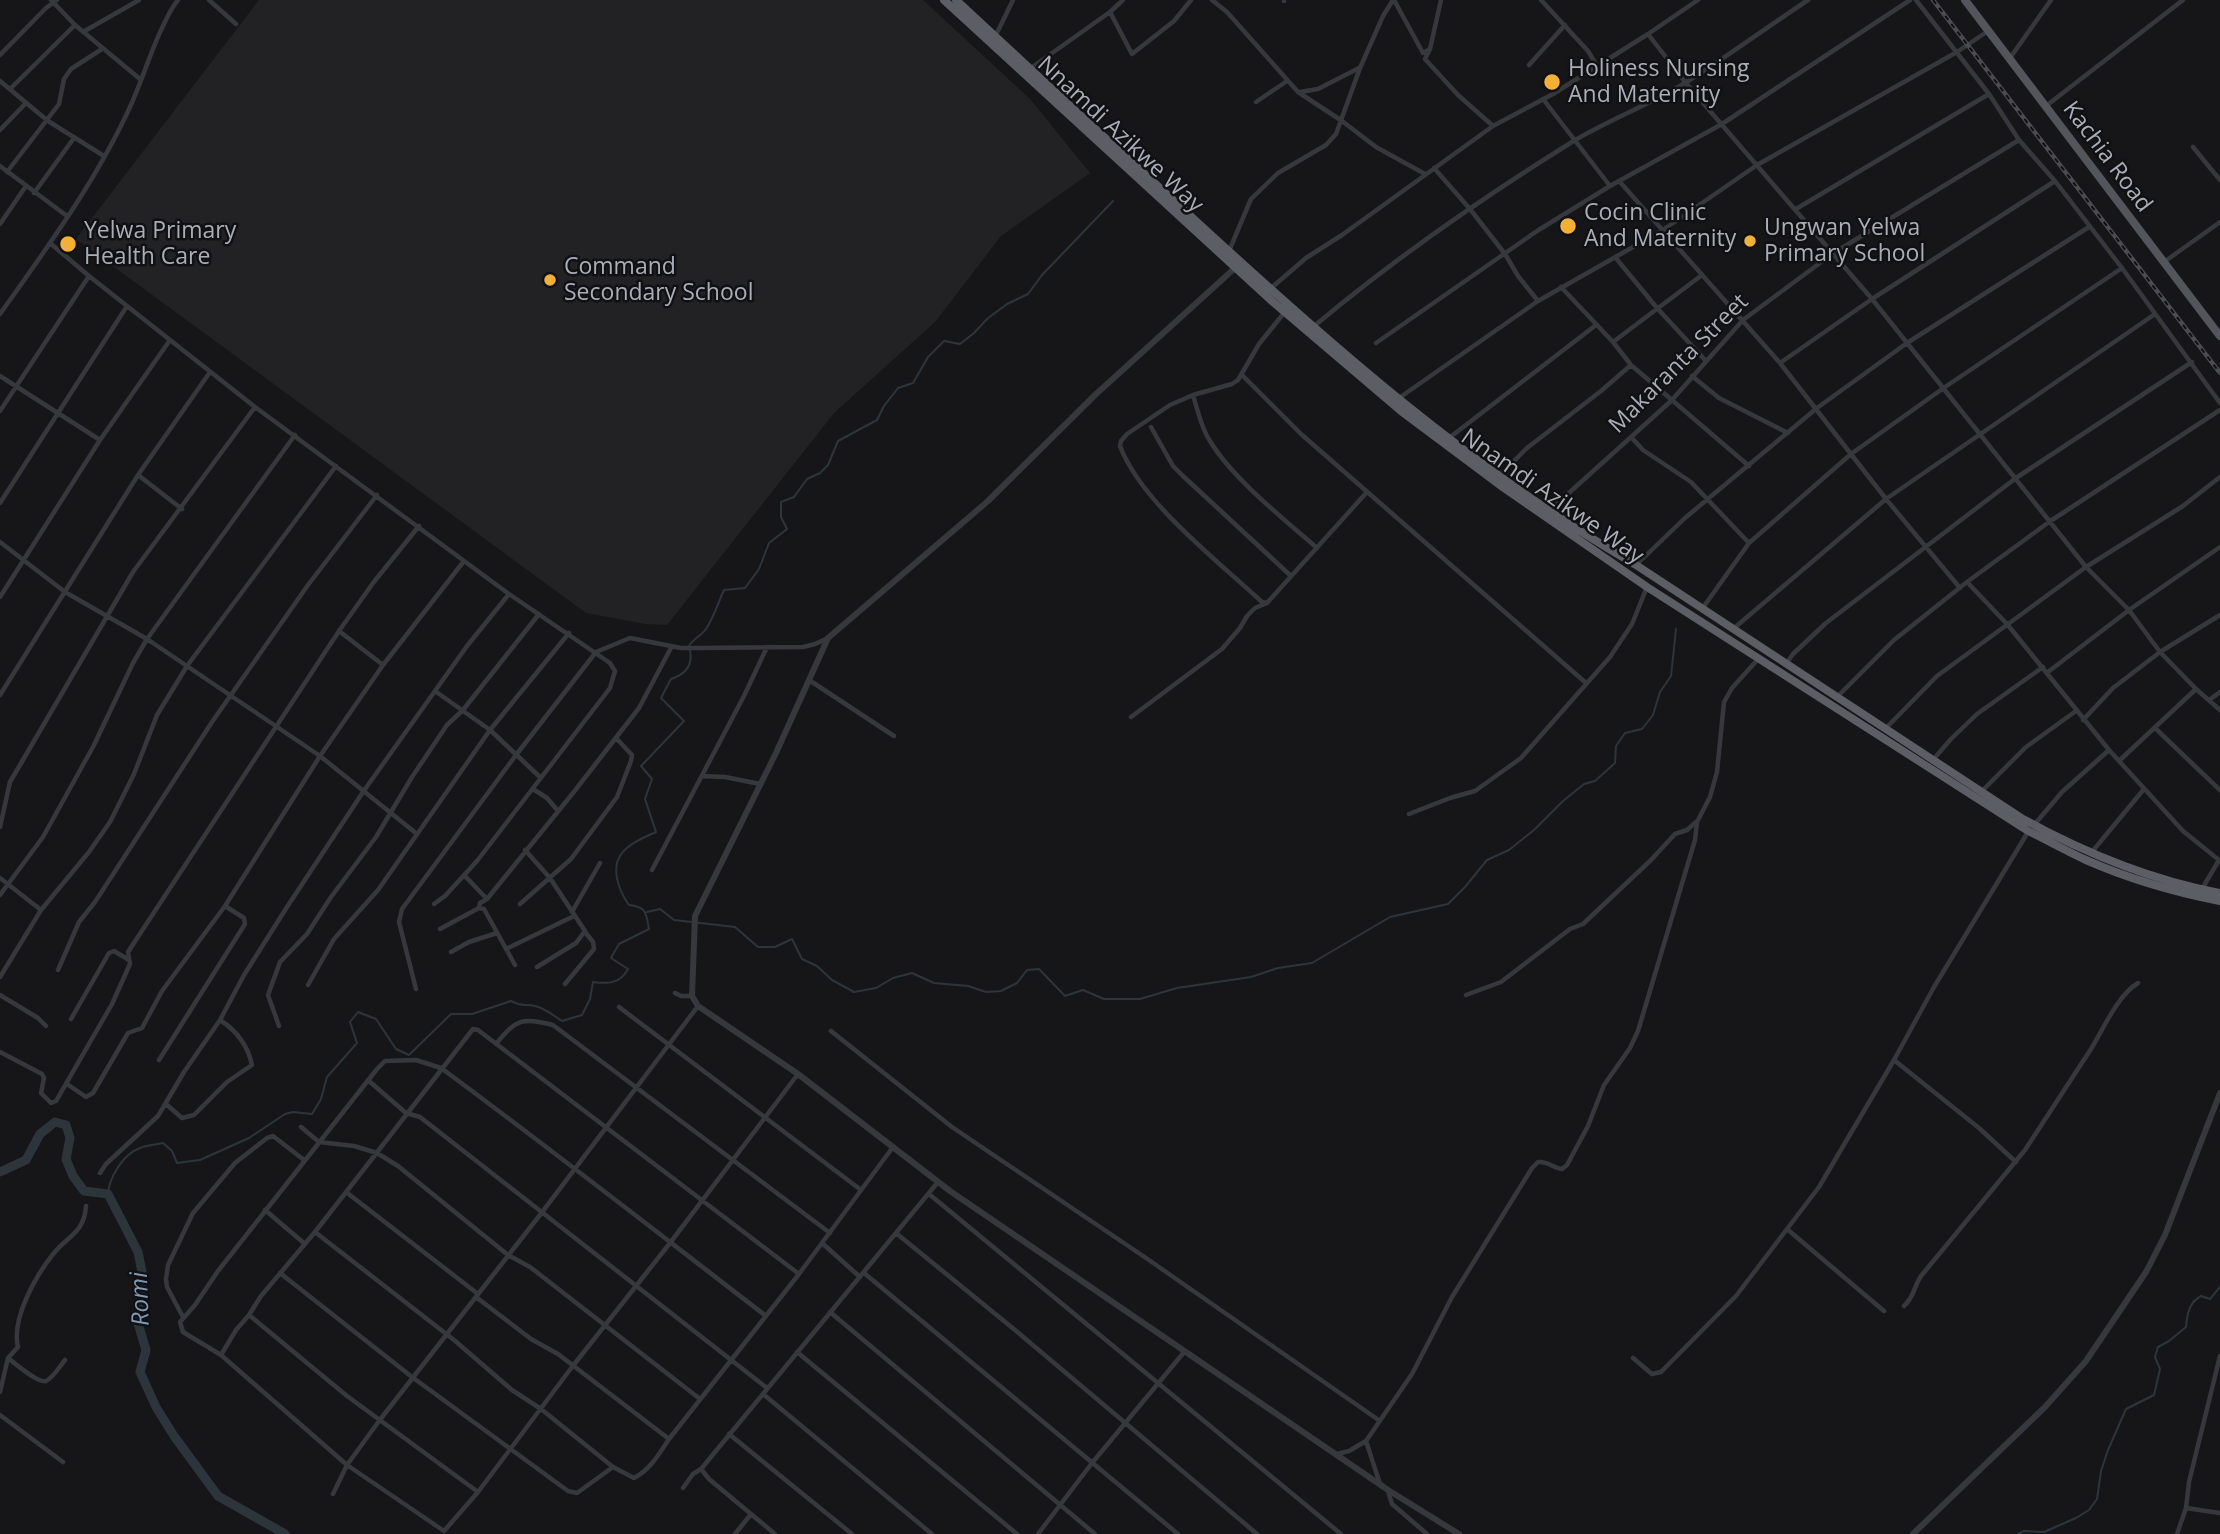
<!DOCTYPE html>
<html>
<head>
<meta charset="utf-8">
<style>
	body { margin:0 }
	canvas { display:block; background:#161618 }
</style>
</head>
<body>
<canvas width="2220" height="1534"></canvas>
<script>
const g = document.querySelector('canvas').getContext('2d');
g.lineJoin = 'round';
function paint(path, color) { g.fillStyle = color; g.fill(path, 'evenodd'); }
function strokePath(path, color, width, dash) { g.strokeStyle = color; g.lineWidth = width; g.lineCap = dash ? 'butt' : 'round'; g.setLineDash(dash || []); g.stroke(path); }
function drawText(font, color, halo, rows, align = 'center') {
  g.font = font + ' "Open Sans",sans-serif'; g.lineWidth = 5; g.setLineDash([]); g.textBaseline = 'middle'; g.strokeStyle = halo; g.fillStyle = color; for (const [text, x, y, turn = 0] of rows) {
    g.save(); g.translate(x, y); g.rotate((+turn || 0) * Math.PI / 180); g.textAlign = isNaN(turn) ? turn : align; if (halo) g.strokeText(text, 0, 0); g.fillText(text, 0, 0); g.restore();
  }
}
paint(new Path2D(`
	M259 0H923L1030 99 1090 173 1001 236 935 322 834 413 667 625 646 624 586 613 76 239Z`), '#222225');
strokePath(new Path2D(`
	M647 912 660 909 674 920 735 927 758 947H775L792 939 802 959 817 966 832 980 854 992 876 988 893 978 912 973 934 983 968 986 986 992 1001 991 1017 983 1027 970 1039 969 1065 996 1083 990 1104 999H1140L1177 988 1251 977 1278 968 1312 963 1390 917 1448 904 1465 887 1487 860 1509 850 1534 830 1563 801 1584 784 1595 781 1615 763 1616 746 1625 733 1642 729 1653 715 1660 692 1671 676 1676 629
	M108 1194C109 1178 123 1154 140 1148 146 1145 155 1145 163 1143L172 1151 177 1163 200 1160 249 1138 285 1114 293 1112 312 1114 321 1099 327 1077 357 1043 350 1022 358 1012 376 1019 396 1049 409 1055 451 1014H472L511 1001C525 1008 523 1003 535 1006 545 1008 554 1016 562 1021L582 1015 590 999 593 982C608 984 620 984 628 969L611 958 619 944 649 929C646 913 647 907 629 905 619 891 610 868 622 853 630 843 645 837 656 832L645 799 652 779 641 766 684 721 661 698 671 679C687 674 694 663 689 646 693 639 701 636 706 629 714 617 718 603 724 590L745 588 759 569 769 543 787 529 781 517V502L794 497 807 479 820 473 828 465 838 441 877 420 884 406 898 388 913 383 928 357 944 341 960 344 974 333 987 319 1007 304 1028 294 1042 275 1113 201
	M2018 1534 2024 1531 2044 1532 2076 1518 2089 1510 2097 1499 2101 1471 2108 1450 2126 1409 2154 1395 2160 1369 2155 1357 2158 1347 2169 1341 2186 1327C2187 1315 2189 1302 2201 1296L2210 1299 2220 1287`), '#2c353c', 2);
strokePath(new Path2D(`
	M0 1172 26 1160 40 1134 55 1122 66 1125 70 1138 66 1159 73 1176 84 1191 108 1194 138 1252 143 1277 137 1320 146 1350 140 1372 156 1407 174 1436 218 1496 285 1534`), '#2c353c', 9);
strokePath(new Path2D(`
	M51 0 75 25 140 79
	M209 0 236 24
	M1212 0 1227 12 1298 92 1342 121 1376 147 1425 174
	M1394 0 1423 53 1430 49 1425 59 1458 95 1493 126
	M1541 0 1588 51 1597 66
	M1916 0 1989 94 2019 140 2055 181 2122 268 2220 403
	M1284 1V0
	M1110 12 1132 54 1174 21 1191 0
	M83 32 139 0
	M1648 34 1685 82 1872 299 2086 567 2129 610 2160 652 2196 689 2220 710
	M995 37 1013 0
	M1430 49 1441 0
	M0 55 46 8 57 0
	M2010 58 2051 0
	M1529 65 1565 25
	M1031 68 1110 12 1123 0
	M0 81 48 121 104 156
	M10 89 75 25
	M1300 92 1318 89 1359 68
	M1543 99 1610 186
	M1256 102 1287 81
	M2046 106 2183 0
	M0 130 26 103
	M2193 147 2220 180
	M0 166 67 216
	M1434 168 1470 209 1505 254 1518 276 1538 301
	M7 172 59 104 64 79 71 69 102 49
	M1620 182 1780 363 1886 499 1960 588
	M34 193 74 138
	M1796 209 1989 94
	M0 224 26 186
	M50 243 89 276 255 407 509 594 610 663 615 671 610 688 477 861 445 896 434 904
	M1229 251 1251 199 1278 173 1326 145 1336 134 1360 68 1383 16 1393 0
	M1615 257 1657 308 1706 361
	M2164 262 2220 222
	M1561 287 1613 342 1631 365 1749 466
	M1270 289 1306 258 1342 235 1493 126 1553 94 1648 34 1698 0
	M0 314C47 248 96 181 130 107 142 81 150 53 162 28 167 18 171 8 178 0
	M1313 327C1394 259 1482 198 1572 142 1608 120 1649 105 1685 83 1727 57 1767 27 1808 0
	M1613 342 1702 275
	M1376 343 1537 231 1610 186 1722 124 1910 0
	M1780 363 1872 299 2055 181
	M1242 375 1301 434 1586 683
	M0 376 100 440
	M1692 376 1719 398 1788 433
	M1193 395C1198 411 1201 428 1210 441 1232 478 1284 519 1317 548
	M1399 398 1538 301 1663 230 1757 165 1957 52 1988 31
	M0 411 89 276
	M1151 427 1173 466 1183 476 1291 576
	M1631 437 1643 450 1691 482 1749 543
	M1449 438 1596 325
	M138 475 182 509
	M1500 475 1527 448 1601 391 1631 365
	M0 503 127 306
	M1550 510 1671 401 1743 320 1832 254 2019 140
	M0 542 65 592 147 639 320 756 417 834
	M1636 565 1685 518 1817 408 1907 343 2089 227
	M1967 582 2007 624 2109 750 2183 831 2219 860
	M0 597 100 440 170 340
	M1267 603 1262 602C1218 561 1141 502 1120 446L1121 441 1127 434 1170 405 1193 395 1232 384 1238 380 1259 344 1284 313
	M1702 609 1749 543 1851 454 1945 387 2122 268
	M1733 629 1886 499 2155 314
	M339 631 383 665
	M1786 664 1793 654 1826 623 2016 478 2192 362
	M2048 672 2129 610 2220 547
	M809 680 894 736
	M435 691 490 730 541 778
	M0 695 138 475 210 372
	M1838 696 1894 640 1967 582 2049 522 2220 410
	M2209 700 2220 692
	M1131 717 1222 649 1240 628 1247 616 1255 608 1267 603 1367 492
	M2083 720 2113 688 2160 652 2220 615
	M1886 728 1937 676 2086 567 2183 506 2220 477
	M2155 728 2220 790
	M2120 760 2196 689
	M1932 761 1951 739 1977 714 2043 667
	M702 776 725 777 760 784
	M533 789 547 798 558 811
	M1981 792 2026 747 2076 711
	M1409 814 1450 798 1475 791 1521 758 1610 657 1632 624 1647 587
	M2034 825 2062 792 2109 750
	M0 827 10 782 133 572 255 407
	M525 850 550 878 585 931 576 943 537 967
	M2091 853 2144 789
	M652 870 744 696 767 647
	M464 875 487 899
	M0 878 41 910
	M2202 889 2219 860
	M0 895 43 837 94 745 133 663 147 639 295 435
	M520 904 571 859 617 797 631 761 632 755 616 738
	M572 912 600 863
	M440 929 479 908
	M506 949 574 916
	M451 952 469 942 497 933
	M515 965 484 909 479 908 480 903 487 899 573 793 639 708 672 646
	M58 970 79 922 95 902 212 722 308 585 377 495
	M0 977 41 910 89 852 110 822 134 774 157 715 187 666 336 466
	M565 984 594 949 593 942 585 932
	M308 985 334 939 378 890 490 730 569 633
	M416 989 399 922 402 909 516 755 596 652 630 638 681 648H697L803 647 815 644 828 638
	M675 993 681 996H692
	M0 995 38 1018 46 1026
	M1466 995 1501 982 1570 929 1583 924 1651 860 1675 834 1687 830 1696 822
	M619 1007 861 1190
	M71 1019 109 953 114 951 129 960
	M279 1026 268 995 280 962 307 934 331 897 376 837 412 777 447 725 463 710 539 614
	M831 1031 952 1127 1146 1258 1380 1421
	M496 1044C517 1018 522 1018 553 1025L830 1233
	M0 1052 42 1074 44 1078 41 1093 51 1103 56 1101 112 1004 130 964 128 952 339 631 373 583 419 526
	M159 1060 245 924 244 918 225 906
	M1894 1060 1979 1128 2016 1162
	M369 1081 406 1113 420 1117 767 1388
	M67 1084 86 1097 93 1093 128 1033 142 1028 162 991 225 906 320 756 383 665 464 561
	M166 1104 182 1118 194 1115 227 1082 252 1065C248 1046 237 1031 220 1020
	M301 1127 319 1142 354 1146 377 1153 398 1166 508 1255 530 1267 700 1399
	M100 1173 106 1164 158 1116 184 1072 220 1020 244 975 287 907 363 792 467 646 509 594
	M346 1192 478 1294
	M929 1194 1341 1534
	M265 1210 305 1244
	M1787 1229 1884 1311
	M315 1232 454 1340 512 1390 541 1409 613 1467 634 1478C650 1470 659 1454 669 1439L799 1274 893 1147
	M896 1233 1015 1330 1257 1534
	M822 1243 860 1277
	M280 1273 412 1377 568 1491 577 1493 613 1467
	M864 1273 1178 1534
	M476 1297 531 1339 558 1354 669 1439
	M1904 1306C1915 1296 1913 1288 1921 1276L2025 1150C2047 1116 2069 1083 2091 1049 2104 1028 2117 996 2138 983
	M830 1312 1095 1534
	M249 1315 347 1396 478 1492
	M766 1316C658 1233 551 1149 441 1068L416 1060 385 1061 377 1069 218 1271 195 1305 180 1322 183 1332 221 1355 347 1465 444 1531 478 1492 572 1367 670 1243 798 1074
	M183 1317 167 1287 166 1279 168 1265 193 1213 235 1163 267 1138 273 1136 304 1160
	M797 1352 1017 1534
	M221 1355 236 1330 249 1315 261 1296 315 1232 473 1029 478 1030 799 1274
	M8 1358C15 1363 37 1383 46 1381 53 1378 60 1366 65 1360
	M1633 1358 1652 1374 1661 1372 1736 1296 1819 1187 1894 1060 1934 987 2028 832
	M0 1392 8 1358 18 1347C11 1319 36 1275 54 1253 69 1235 84 1233 86 1206
	M763 1394 932 1534
	M0 1415 63 1462
	M729 1434 852 1534
	M1366 1441 1380 1484
	M1337 1454 1349 1451 1366 1441 1412 1374 1452 1297 1532 1168 1538 1162C1548 1161 1553 1168 1562 1169L1567 1165 1588 1126 1604 1085 1630 1048 1638 1031 1695 840 1697 822 1710 797 1717 772 1724 702 1732 688 1759 658
	M701 1469 709 1479 775 1534
	M683 1488 693 1474 701 1469 938 1182
	M1388 1491 1392 1504 1427 1534
	M333 1494 347 1465 379 1421 543 1211 698 1006
	M2186 1508 2220 1513
	M735 1534 751 1514
	M1038 1534 1092 1463 1185 1351
	M2177 1534 2186 1508 2189 1482 2220 1356`), '#37383d', 4.5);
strokePath(new Path2D(`
	M1235 268 1095 395 988 501 828 638 776 753 695 916 692 996 698 1006 798 1074 950 1191 1388 1490 1459 1534
	M1913 1534 2045 1407 2086 1361 2146 1272 2165 1235 2220 1093`), '#37383d', 6);
strokePath(new Path2D(`
	M1965 0 2220 336`), '#53555c', 8);
strokePath(new Path2D(`
	M944 0 1273 302 1401 411 1504 488 1647 587 2028 831C2047 840 2066 851 2086 860 2129 879 2174 892 2220 901
	M956 0C1032 71 1109 142 1186 212 1326 341 1470 469 1636 565L2023 819C2085 853 2150 880 2220 893`), '#5b5e65', 8);
const rail = new Path2D(`
	M1933 0 2220 373`);
strokePath(rail, '#4a4c52', 4.5);
strokePath(rail, '#111113', 2, [5]);
for (const [x, y, r, color] of [
	[1552,82,9,"#f2b134"],
	[1568,226,9,"#f2b134"],
	[1750,241,7,"#f2b134"],
	[68,244,9,"#f2b134"],
	[550,280,7,"#f2b134"]
]) { const dot = new Path2D(); dot.arc(x, y, r, 0, 2 * Math.PI); g.fillStyle = color; g.fill(dot); strokePath(dot, '#111113', 2.5); }
drawText('23px', '#a8adb8', '#111113', [
	["Holiness Nursing",1568,69],
	["And Maternity",1568,95],
	["Cocin Clinic",1584,213],
	["And Maternity",1584,239],
	["Ungwan Yelwa",1764,228],
	["Primary School",1764,254],
	["Yelwa Primary",84,231],
	["Health Care",84,257],
	["Command",564,267],
	["Secondary School",564,293]
], 'left');
drawText('23px', '#a8adb8', '#111113', [
	["Nnamdi Azikwe Way",1120,135,43],
	["Kachia Road",2107,157,53],
	["Makaranta Street",1679,364,-45],
	["Nnamdi Azikwe Way",1552,497,35]
]);
drawText('italic 24px', '#7f9bb3', '#111113', [
	["Romi",141,1299,-92]
]);
</script>
</body>
</html>
